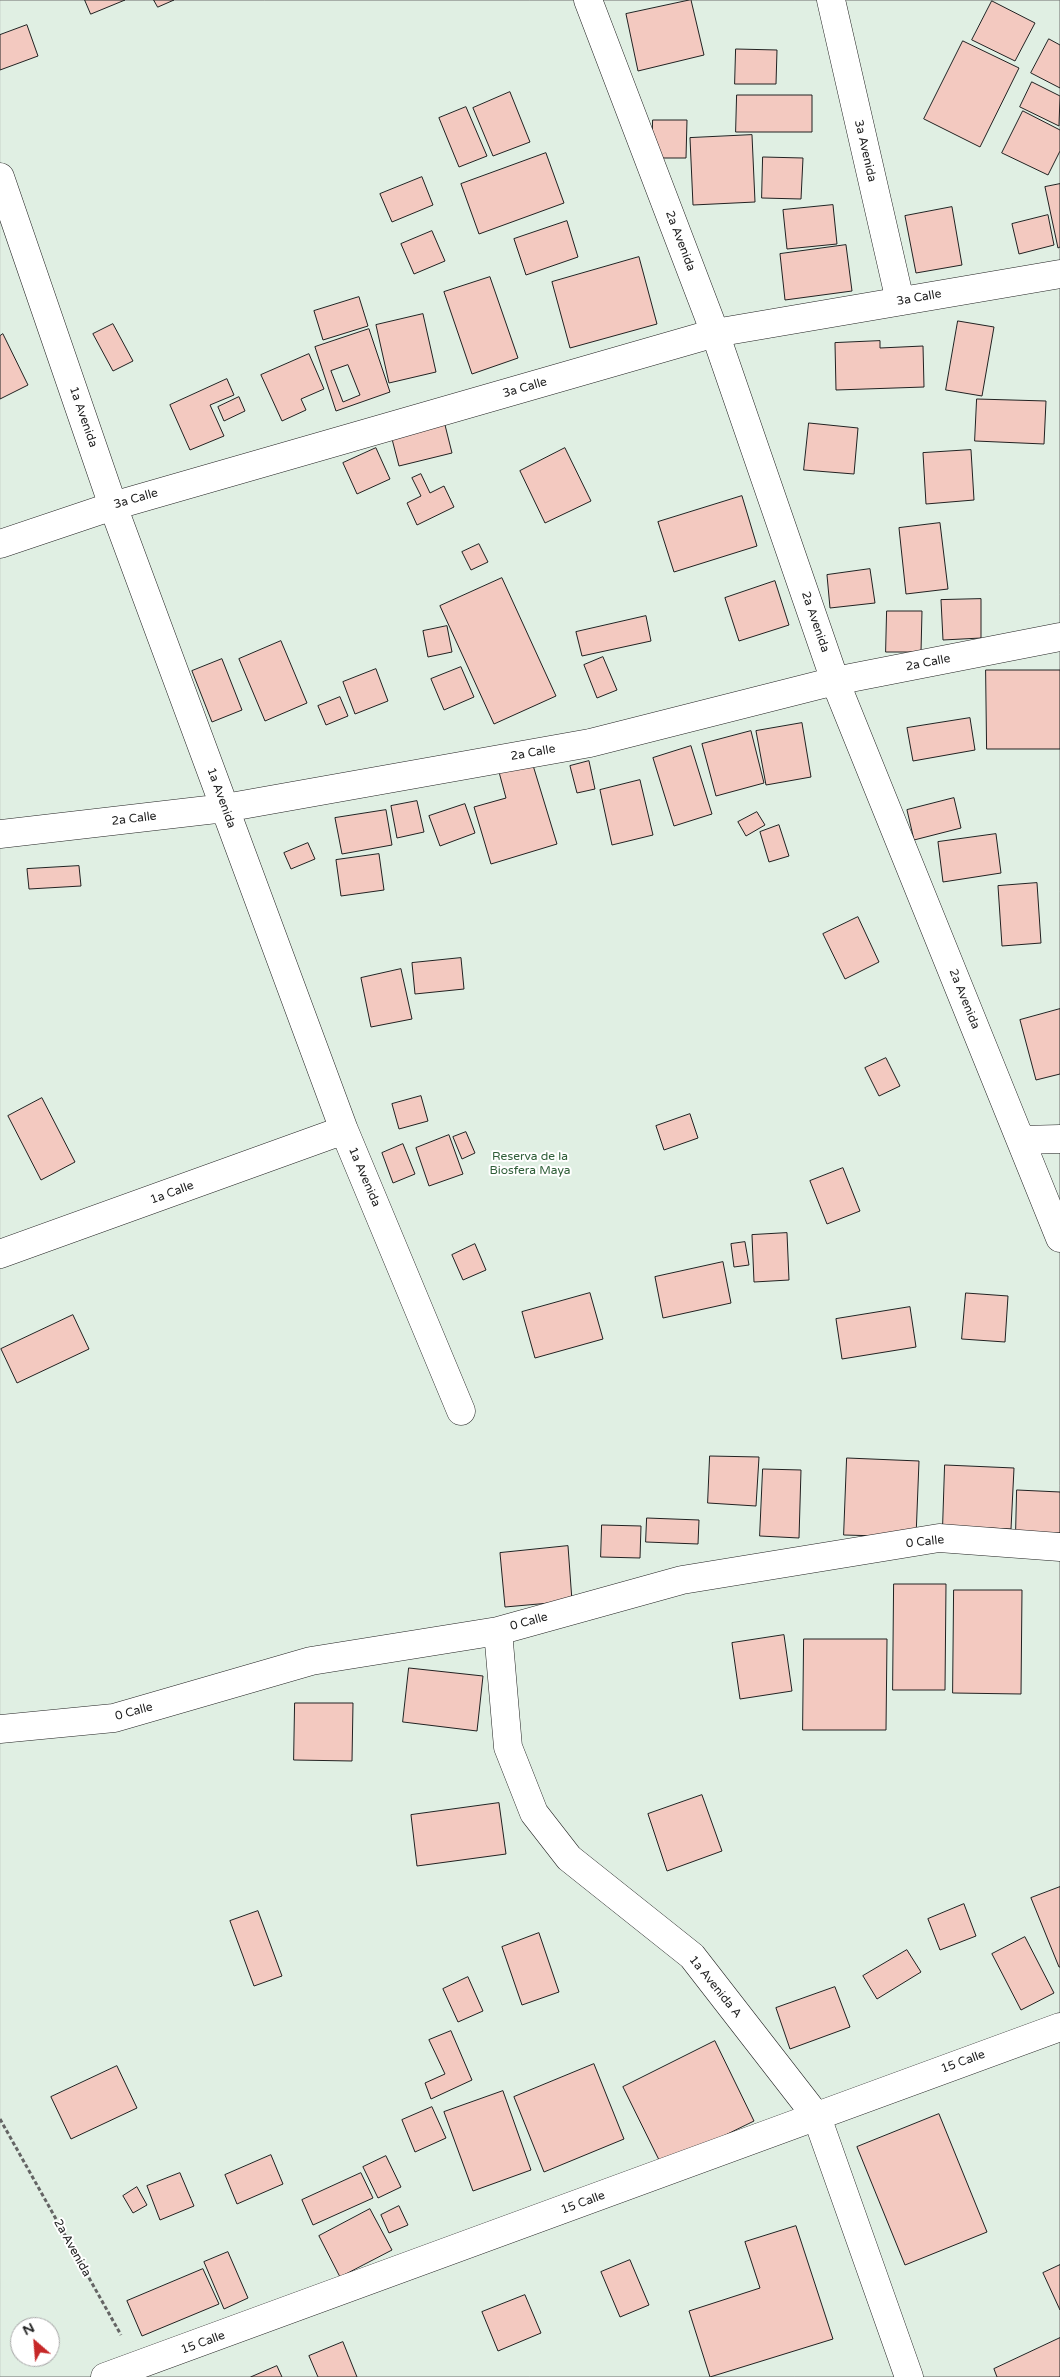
<!DOCTYPE html>
<html>
<head>
<meta charset="utf-8">
<style>
	body { margin:0 }
	#map { position:relative; width:1060px; height:2377px; overflow:hidden; background:#fff; font-family:"Varela Round",sans-serif }
	canvas { display:block }
	.north { position:absolute; left:10px; top:2317px; width:50px; height:50px; box-sizing:border-box; background:#fff; border:1px solid #a7a7a7; border-radius:50%; rotate:333deg; font-size:14px; font-weight:700; line-height:20px; text-align:center; color:#222 }
	.north::after { content:''; display:block; margin:auto; width:18px; height:22px; background:#c62828; clip-path:polygon(50% 0,100% 100%,50% 72%,0 100%) }
</style>
</head>
<body>
<div id="map">
<canvas width="1060" height="2377"></canvas>
<div class="north">N</div>
</div>
<script>
const g = document.querySelector('canvas').getContext('2d');
g.lineJoin = 'round';
function paint(path, color) { g.fillStyle = color; g.fill(path, 'evenodd'); }
function strokePath(path, color, width, dash) { g.strokeStyle = color; g.lineWidth = width; g.lineCap = dash ? 'butt' : 'round'; g.setLineDash(dash || []); g.stroke(path); }
function drawText(font, color, halo, rows, align = 'center') {
  g.font = font + ' "Varela Round",sans-serif'; g.lineWidth = 4; g.setLineDash([]); g.textBaseline = 'middle'; g.strokeStyle = halo; g.fillStyle = color; for (const [text, x, y, turn = 0] of rows) {
    g.save(); g.translate(x, y); g.rotate((+turn || 0) * Math.PI / 180); g.textAlign = isNaN(turn) ? turn : align; if (halo) g.strokeText(text, 0, 0); g.fillText(text, 0, 0); g.restore();
  }
}
const green = new Path2D(`
	M0 0H1060V2377H0ZM20 2327H50V2357H20Z`);
paint(green, '#e0efe3');
strokePath(green, '#6f6f6f', 1);
const building = new Path2D(`
	M85 0H125L91 14Z
	M154 0H174L158 7Z
	M691 0 704 55 638 71 626 14Z
	M992 1 1035 23 1015 61 972 40Z
	M27 25 38 56 0 70V35Z
	M1049 39 1060 45V88L1031 73Z
	M963 41 1019 68 980 147 924 119Z
	M736 49 777 50 776 84H735Z
	M1032 82 1060 96 1059 126 1020 107Z
	M510 92 530 142 493 156 473 108Z
	M737 95H812V132H736Z
	M466 107 487 156 459 167 439 118Z
	M1023 111 1060 130V151L1048 175 1002 153Z
	M653 120H687L686 158H652Z
	M752 135 755 202 693 205 690 138Z
	M546 153 564 203 479 234 461 184Z
	M763 157 803 158 801 199 762 198Z
	M422 177 433 205 392 222 380 194Z
	M1060 184V247L1058 248 1045 187Z
	M833 205 837 244 787 249 783 210Z
	M952 207 962 265 916 273 905 216Z
	M1048 215 1054 245 1019 254 1012 224Z
	M567 221 578 257 526 275 514 239Z
	M432 231 445 261 414 274 401 244Z
	M846 245 852 291 785 300 780 254Z
	M639 257 657 324 570 348 552 282Z
	M490 277 518 358 472 374 444 292Z
	M359 297 368 326 323 340 314 311Z
	M423 314 436 372 389 383 376 325Z
	M958 321 994 327 982 396 946 390Z
	M113 324 133 361 113 371 93 334Z
	M369 329 390 392 336 411 315 347Z
	M3 334 28 385 0 399V336Z
	M880 341V348L923 346 924 387 836 390 835 343Z
	M309 354 324 389 301 399 306 410 282 421 261 375Z
	M348 365 360 395 343 402 331 371Z
	M227 379 234 395 210 405 224 436 190 450 170 405Z
	M239 397 245 411 224 421 218 407Z
	M977 399 1046 401 1044 444 975 441Z
	M809 423 858 428 854 474 804 470Z
	M445 425 452 453 399 466 392 439Z
	M376 448 390 479 357 494 343 463Z
	M565 448 591 501 545 523 520 471Z
	M971 450 974 500 926 504 923 453Z
	M421 474 430 493 444 486 454 507 417 525 407 503 421 496 412 478Z
	M742 496 757 546 674 572 658 522Z
	M940 523 948 589 906 594 899 528Z
	M479 544 488 562 471 570 462 552Z
	M870 569 875 603 830 608 827 575Z
	M502 578 556 696 494 724 440 606Z
	M775 581 789 625 739 641 725 598Z
	M981 599V638L943 640 941 600Z
	M887 611H922L921 652H886Z
	M646 616 651 641 582 656 576 632Z
	M447 626 452 652 428 657 423 631Z
	M281 641 307 703 265 721 239 659Z
	M603 657 617 690 597 698 584 665Z
	M222 659 242 710 212 722 192 671Z
	M461 667 474 697 444 710 431 679Z
	M376 669 388 701 355 714 343 682Z
	M986 670H1060V749H987Z
	M340 697 348 716 326 725 318 706Z
	M970 718 975 750 913 761 907 728Z
	M802 723 811 777 766 785 756 731Z
	M751 731 764 783 716 796 702 744Z
	M691 746 712 814 674 826 653 758Z
	M589 761 595 789 577 793 570 766Z
	M532 762 557 844 491 864 474 807 506 798 499 772Z
	M640 780 653 835 612 845 600 790Z
	M954 798 961 828 914 840 907 810Z
	M417 801 424 832 397 838 391 806Z
	M465 804 475 833 440 846 429 816Z
	M386 810 392 845 342 854 335 818Z
	M757 812 765 825 746 836 738 822Z
	M779 825 789 856 769 862 760 832Z
	M996 834 1001 873 943 882 938 842Z
	M308 843 315 859 291 869 284 853Z
	M379 854 384 890 341 896 336 860Z
	M79 866 81 886 29 889 27 869Z
	M1037 883 1041 943 1002 946 998 886Z
	M858 917 879 962 845 979 823 934Z
	M461 958 464 989 415 994 412 963Z
	M401 969 412 1019 371 1027 361 978Z
	M1060 1009V1074L1036 1080 1020 1020Z
	M886 1058 900 1086 879 1096 865 1068Z
	M421 1096 428 1121 399 1129 392 1104Z
	M42 1098 75 1162 41 1180 8 1116Z
	M690 1114 698 1138 664 1150 656 1126Z
	M466 1132 475 1153 462 1159 453 1137Z
	M449 1135 463 1174 429 1186 416 1148Z
	M403 1144 415 1174 393 1183 382 1153Z
	M843 1168 860 1211 827 1224 810 1181Z
	M787 1233 789 1280 754 1282 752 1235Z
	M745 1242 749 1265 734 1267 731 1244Z
	M475 1244 486 1270 463 1280 452 1255Z
	M723 1262 731 1303 663 1318 655 1277Z
	M590 1293 603 1339 535 1358 522 1312Z
	M966 1293 1008 1296 1005 1342 962 1339Z
	M910 1307 916 1347 842 1359 836 1319Z
	M73 1315 89 1349 17 1383 1 1349Z
	M710 1456 759 1457 756 1506 708 1503Z
	M847 1458 919 1461 916 1537 844 1535Z
	M945 1465 1014 1468 1011 1529 943 1526Z
	M763 1469 801 1470 799 1538 760 1536Z
	M1017 1490 1060 1492V1533L1016 1532Z
	M647 1518 699 1520 698 1544 646 1542Z
	M602 1525 641 1526 640 1558 601 1557Z
	M568 1546 572 1601 505 1607 500 1553Z
	M894 1584H946L945 1690H893Z
	M954 1590H1022L1021 1694 953 1693Z
	M784 1635 792 1691 740 1699 732 1643Z
	M804 1639H887L886 1730H803Z
	M409 1668 483 1676 477 1731 403 1722Z
	M295 1703H353L352 1761 294 1760Z
	M702 1795 722 1851 667 1871 648 1814Z
	M499 1803 506 1854 417 1866 411 1815Z
	M1060 1887V1967H1059L1031 1898Z
	M964 1904 976 1936 940 1950 928 1919Z
	M258 1911 282 1976 254 1986 230 1921Z
	M539 1933 559 1992 522 2005 502 1947Z
	M1025 1937 1054 1993 1021 2010 992 1954Z
	M907 1950 921 1972 877 1999 863 1976Z
	M468 1977 483 2011 458 2022 443 1989Z
	M835 1987 850 2027 790 2049 776 2008Z
	M451 2031 472 2080 431 2099 425 2083 445 2074 429 2040Z
	M715 2041 754 2121 662 2166 623 2087Z
	M594 2064 624 2139 544 2172 514 2097Z
	M117 2066 137 2108 71 2139 51 2097Z
	M503 2091 531 2170 473 2191 444 2112Z
	M432 2107 446 2138 415 2152 402 2120Z
	M939 2114 987 2232 905 2265 857 2147Z
	M271 2155 283 2184 237 2204 225 2175Z
	M386 2156 401 2187 378 2198 363 2167Z
	M180 2173 194 2206 160 2220 147 2186Z
	M361 2173 373 2198 313 2225 302 2200Z
	M137 2187 147 2205 133 2213 123 2196Z
	M399 2206 408 2225 389 2233 381 2215Z
	M370 2209 392 2250 340 2277 319 2236Z
	M796 2226 833 2339 710 2377 689 2311 760 2288 745 2242Z
	M228 2252 248 2298 224 2309 204 2262Z
	M630 2260 649 2305 620 2317 601 2272Z
	M1060 2265V2310L1043 2273Z
	M203 2269 219 2304 142 2336 127 2301Z
	M525 2295 541 2333 498 2351 482 2312Z
	M1060 2338V2377H997L994 2369Z
	M343 2342 357 2377H318L309 2356Z
	M277 2366 282 2377H251Z`);
paint(building, '#f3c9c0');
strokePath(building, '#222', 1);
const minor = new Path2D(`
	M588 0 715 333 835 681 1060 1238
	M831 0 900 301
	M0 177 113 506 344 1130 461 1411
	M0 544 113 506 715 333 1060 274
	M0 834 225 808 590 743 835 681 1060 637
	M1021 1140 1060 1139
	M0 1254 344 1130
	M498 1631 508 1747 534 1813 569 1858 692 1956 817 2117 909 2377
	M0 1729 114 1718 311 1661 498 1631 682 1580 939 1538 1060 1547
	M105 2377 1060 2027`);
strokePath(minor, '#222', 29);
strokePath(new Path2D(`
	M0 2119 121 2335`), '#646464', 3, [4, 2.5]);
strokePath(minor, '#fff', 28);
drawText('12px', '#222', '#fff', [
	["3a Avenida",865,151,77],
	["2a Avenida",680,241,69],
	["3a Calle",919,298,-10],
	["3a Calle",525,388,-16],
	["1a Avenida",83,417,71],
	["3a Calle",136,499,-16],
	["2a Avenida",815,622,71],
	["2a Calle",928,663,-11],
	["2a Calle",533,753,-10],
	["1a Avenida",221,798,70],
	["2a Calle",134,819,-7],
	["2a Avenida",964,999,68],
	["1a Avenida",364,1177,67],
	["1a Calle",172,1193,-20],
	["0 Calle",925,1542,-6],
	["0 Calle",529,1622,-15],
	["0 Calle",134,1712,-15],
	["1a Avenida A",715,1987,51],
	["15 Calle",963,2062,-20],
	["15 Calle",583,2203,-20],
	["2a Avenida",72,2248,61],
	["15 Calle",203,2343,-20]
]);
drawText('12px', '#2f5e38', '#fff', [
	["Reserva de la",530,1157],
	["Biosfera Maya",530,1171]
]);
</script>
</body>
</html>
